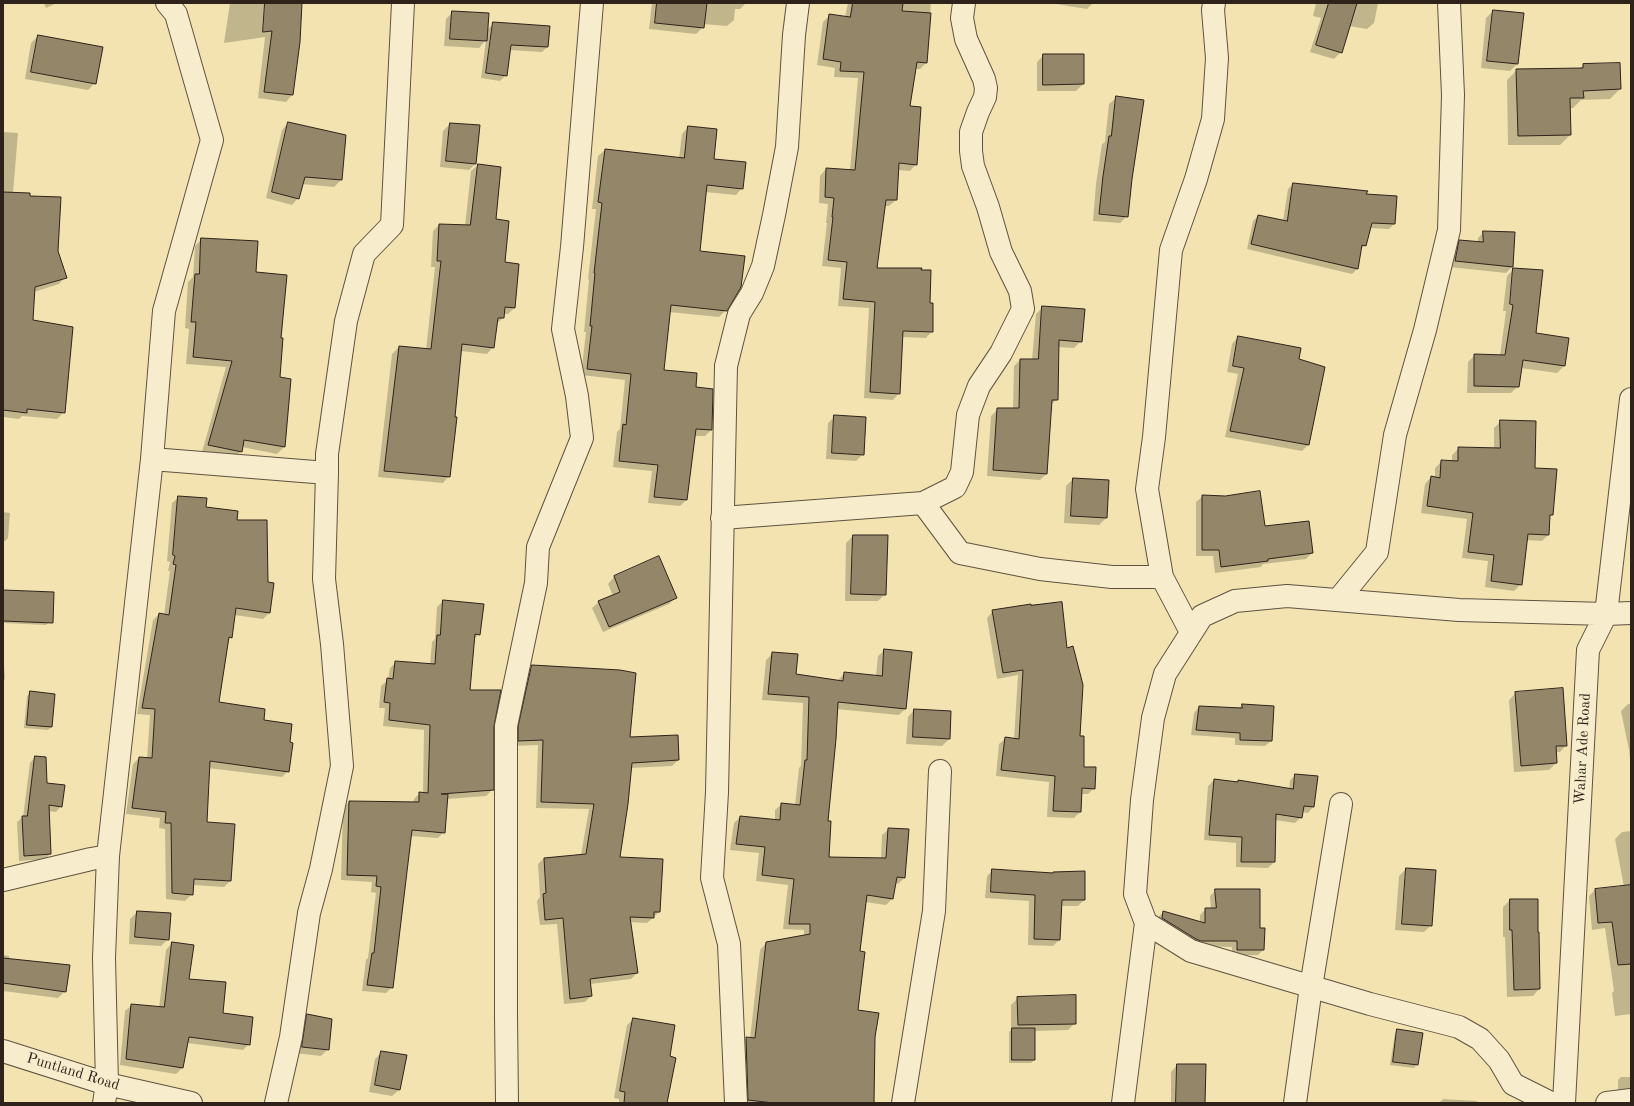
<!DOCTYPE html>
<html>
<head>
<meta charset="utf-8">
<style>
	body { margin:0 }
	#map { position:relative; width:1634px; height:1106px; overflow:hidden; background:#f2e3b0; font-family:"Old Standard TT",serif }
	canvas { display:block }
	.frame { position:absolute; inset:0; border:4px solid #2e221b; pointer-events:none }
</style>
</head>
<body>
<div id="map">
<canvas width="1634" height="1106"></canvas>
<div class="frame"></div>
</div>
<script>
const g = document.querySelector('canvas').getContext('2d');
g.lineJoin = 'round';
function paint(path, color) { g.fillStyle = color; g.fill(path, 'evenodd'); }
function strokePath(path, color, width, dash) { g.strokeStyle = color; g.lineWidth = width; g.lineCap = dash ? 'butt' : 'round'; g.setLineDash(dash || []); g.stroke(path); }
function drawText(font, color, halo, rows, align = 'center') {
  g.font = font + ' "Old Standard TT",serif'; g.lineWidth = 3; g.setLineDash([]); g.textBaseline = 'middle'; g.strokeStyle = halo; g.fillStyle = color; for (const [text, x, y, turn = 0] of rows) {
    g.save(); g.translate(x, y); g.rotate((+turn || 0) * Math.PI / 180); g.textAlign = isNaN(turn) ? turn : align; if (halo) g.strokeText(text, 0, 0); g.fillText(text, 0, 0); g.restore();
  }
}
paint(new Path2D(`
	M44 3H57L46 8Z
	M230 3H302L300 37 292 95 286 102 258 98 265 37 224 43Z
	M652 3H746L740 9H735L734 20 727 26 703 24V27L696 34 649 29Z
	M848 3H931L926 63 920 69H915L909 107 916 164 910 171 897 170 896 200 889 206H884L876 269 929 304 932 331 926 338 901 337 899 393 893 400 864 398 869 308 838 306 841 268 822 266 827 223H826L828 204 819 203 820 176 826 169 850 170 858 78 834 77 835 68 817 65 823 22 830 15 845 17Z
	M1050 3H1093L1087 9Z
	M1316 3H1378L1374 23 1367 29 1349 26 1341 52 1334 59 1310 52 1321 18 1313 16Z
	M1493 11 1517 64 1510 71 1481 68 1486 18Z
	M453 12 487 30 494 23 547 47 542 52 510 50 506 75 500 81 481 78 486 40 479 48 444 46 446 19Z
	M38 36 95 83 88 90 25 79 31 43Z
	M1044 55H1083V84L1076 91H1037V62Z
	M1584 65 1620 89 1610 99 1581 100 1573 108H1569L1570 135 1560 145H1508L1507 80 1517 70 1579 69Z
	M1116 98 1127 216 1120 223 1093 221 1096 184 1102 144 1105 142 1109 104Z
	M288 123 345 136 341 180 334 187 302 184 298 198 292 205 266 198 282 130Z
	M450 124 476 163 469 170 440 167 443 131Z
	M688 127 713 160 742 188 736 195 705 192 699 251 726 310 719 317 669 312 662 371 694 388 711 430 705 436H694L686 500 680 506 648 503 652 471 613 467 617 432 620 429 625 380 581 375 586 332H584L589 280 588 279 596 209H592L598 156 605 150 679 158 682 134Z
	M3 132 18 133 13 193 57 251 65 277 59 284 34 292 32 321 64 412 57 419 22 416 19 419 3 417Z
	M478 165 500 167 494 220 514 308 508 314H503V318L496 324 493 347 487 354 461 351 449 476 443 483 378 477 392 354 399 347 426 350 435 267H431L433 231 439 225 465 226 471 171Z
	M1293 184 1365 195 1394 224 1389 229 1370 228 1365 245 1360 250 1357 269 1352 274 1247 249 1253 221 1258 216 1283 221 1288 189Z
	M1484 232 1512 267 1506 273 1450 267 1454 247 1460 242 1478 243V238Z
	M202 239 255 273 280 339 279 378 290 379 284 447 277 454 242 447 241 451 234 458 202 452 226 367 186 364 189 329 185 328 188 282 193 277 195 246Z
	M1514 269 1535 334 1564 366 1557 373 1521 368 1518 386 1511 393H1467L1468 362 1475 355 1500 356 1506 311H1503L1507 276Z
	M1043 307 1081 341 1074 348 1058 347 1057 399 1051 405 1046 474 1040 480 987 476 991 416 998 409H1013L1014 366 1020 360H1032L1036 314Z
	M1238 337 1298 360 1308 445 1302 451 1225 437 1238 374 1227 372 1232 344Z
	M835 416 863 454 856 461 826 459 828 423Z
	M1501 421 1534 469 1552 514 1549 517 1548 535 1542 541 1526 540 1521 584 1514 591 1485 587 1488 561 1462 558 1467 519 1421 513 1425 484 1431 477 1435 478V468L1442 461 1452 462V455L1459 448 1494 449V428Z
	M1073 479 1106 518 1099 525 1064 523 1066 486Z
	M1203 496 1264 527 1312 553 1306 559 1263 564 1261 567 1215 573 1213 556H1196V502Z
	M179 497 236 521 267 583 269 613 263 619 234 615 231 637 227 641 218 703 263 721 288 771 282 777 208 768 206 823 230 881 224 887 193 885 192 894 185 901 166 899 165 829 159 828 160 818 126 814 133 764 139 758 147 759 150 715 137 714 153 620 159 614 164 615 170 571H168L170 562 167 561 172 503Z
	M3 512 10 513 8 538 5 541H3Z
	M853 536 885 594 878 601H845L846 543Z
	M659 558 676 597 669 604 603 632 592 608 599 602 613 596 608 584 614 577Z
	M3 590 52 619 46 625 3 623Z
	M443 601 479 634 474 639 469 691 493 726 492 790 486 796 447 799 444 832 438 838 410 836 392 987 386 993 362 991 366 960 368 958 376 893 371 892 372 882 341 880 343 808 349 802 413 803 414 799 420 793 423 794 424 730 383 726 385 708H379L381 686 388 680 390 668 396 662 430 665 432 642 435 639 437 607Z
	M993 611 1066 649 1083 768 1094 788 1088 794H1081L1080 812 1074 818 1047 817 1049 782 996 776 999 744 1006 738 1014 739 1018 675 997 679 987 618Z
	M3 650 5 679 3 681Z
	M885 650 905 709 899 715 836 709 827 822 828 858 881 859 882 835 889 829 904 878 898 884 895 883 892 899 886 905 865 902 858 952 857 1011 866 1103H742L740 1045 746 1039H750L760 950 766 943 804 936V930L783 929 788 885 756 881 759 853 730 850 734 823 740 817 775 820V810L782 804 795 806 799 768 801 766 803 703 762 700 766 660 773 653 795 675 838 682 839 679 845 673 876 676 878 656Z
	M532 666 629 738 678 760 672 766 630 768 619 858 659 912 647 923 629 922 637 973 631 979 590 984 591 996 585 1002 564 1004 557 924 540 925 537 901 540 897 538 864 544 858 581 855 589 809 536 808 538 745 513 746 526 672Z
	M30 693 51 727 48 730 24 728 27 696Z
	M1516 693 1566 745 1560 752H1555L1556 763 1549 770 1514 772 1509 700Z
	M1628 704H1631V768L1629 750 1621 711Z
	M1242 705 1271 741 1265 746 1235 745V738L1191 735 1194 713 1199 707 1239 708Z
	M914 710 950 712 949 739 942 746 906 744 908 717Z
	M35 757 46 784 61 806 56 812 48 811 50 854 45 859 19 861 17 822 23 817 30 763Z
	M1296 775 1317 777 1313 807 1308 813 1302 812 1301 817 1295 823 1275 820 1274 862 1268 868 1236 867V843L1204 840 1208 786 1214 780 1237 783 1238 781 1289 790 1290 780Z
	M1631 831V1014L1615 1016 1612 993 1614 991 1605 928 1592 930 1589 896 1595 890 1624 887 1615 839 1622 832Z
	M1406 869 1431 925 1424 932 1395 930 1399 876Z
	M993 870 1052 874 1053 873 1084 900 1078 906H1060L1059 940 1053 946 1028 945 1029 901 985 898 987 876Z
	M1216 890 1259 929 1263 950 1258 955H1232V947L1195 946 1156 924 1158 917 1164 912 1200 922V915L1206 909H1211L1210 896Z
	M1510 900 1539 989 1533 996 1507 997 1505 937H1503V907Z
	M137 912 168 939 161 946 129 944 130 919Z
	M172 943 188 980 249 1044 243 1050 187 1043 182 1068 176 1074 120 1065 125 1011 132 1005 159 1008 166 950Z
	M3 955 9 956V959L65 991 58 998 3 991Z
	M1018 998 1075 1023 1068 1030 1034 1031V1060L1031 1063H1009V1032L1011 1030V1005Z
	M307 1016 328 1049 321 1056 295 1053 300 1022Z
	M634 1019 651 1103H619V1099L614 1098 627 1025Z
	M1398 1030 1417 1064 1414 1068 1390 1065 1395 1033Z
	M382 1052 399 1090 392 1096 369 1092 375 1059Z
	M1177 1065 1204 1103H1171V1072Z
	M1621 1077H1631V1091H1618V1080Z
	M1443 1099 1477 1101V1103H1439Z`), '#0003');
const building = new Path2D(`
	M265 3H302L300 42 293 95 264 92 272 31 263 32Z
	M657 3H707L704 28 655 23Z
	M853 3H903L902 11 931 13 927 63 917 62 910 106 921 107 917 165 899 163 897 200H886L877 268H922L921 270H931L930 303H933V332L903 331 900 394 870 392 875 302 843 299 847 262 828 260 833 217H832L834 198 825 197 826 168 855 170 864 72 840 71 841 62 823 59 829 14 850 17Z
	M1329 3H1357L1342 53 1316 45Z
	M1493 10 1524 13 1518 64 1487 61Z
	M452 11 489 13 487 41 450 39Z
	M493 22 550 26 548 47 511 45 507 76 486 73Z
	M38 35 103 47 96 84 31 72Z
	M1043 54H1084V84L1043 85Z
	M1620 63 1621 89 1583 91 1584 98H1570L1571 135 1518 136 1516 69 1583 68V64Z
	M1116 96 1144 100 1132 179 1128 217 1099 214 1103 176 1109 136H1111Z
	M288 122 346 135 342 180 305 177 299 199 272 192Z
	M450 123 480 125 476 164 446 161Z
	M688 126 717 129 714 159 746 162 743 189 707 185 700 251 745 256 741 287 727 311 671 305 664 370 697 373 696 387 713 389 712 430 696 429 687 500 654 497 658 465 619 461 623 424 626 425 631 374 587 369 592 326H590L595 273H594L602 203 598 202 605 149 684 158Z
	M478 164 501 167 496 219 509 221 505 262 519 264 515 308 505 307 504 318H498L494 348 462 344 455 417H457L450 477 384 471 399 346 431 349 441 261H437L439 224 470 225Z
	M1293 183 1368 191 1366 194 1397 196 1395 224 1372 223 1366 246 1362 245 1358 269 1251 244 1258 215 1287 221Z
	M3 192 30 193V196L61 197 58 251 67 278 35 287 33 320 73 327 65 413 27 409V413L3 410Z
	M1483 231 1515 232 1513 267 1455 261 1459 240 1483 242Z
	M201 238 258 241 256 272 287 275 281 338H283L280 377 291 379 285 447 244 440 242 452 208 445 232 361 193 357 196 322H191L195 274H199Z
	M1513 268 1543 270 1536 333 1569 338 1565 366 1523 360 1519 387 1474 386V354L1505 355 1513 305 1510 304Z
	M1042 306 1085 309 1082 342 1059 340 1058 400H1052L1047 474 993 470 997 408H1019L1020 359H1038Z
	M1238 336 1301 348 1299 359 1325 367 1309 445 1230 431 1244 368 1233 366Z
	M834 415 866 417 864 455 832 453Z
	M1500 420 1536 421 1535 468 1557 469 1553 515H1550L1549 535 1528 534 1522 585 1491 581 1494 555 1468 552 1473 513 1427 506 1431 476 1440 478 1441 460 1458 461V447L1500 448Z
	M1073 478 1109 480 1107 518 1071 516Z
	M1260 491 1265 526 1309 521 1313 553 1268 559V561L1221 567 1219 550H1202V495L1225 496Z
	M178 496 207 498 206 507 238 511 237 520H267L268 582 274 583 270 613 236 608 232 638 229 637 219 702 265 709 264 720 292 724 290 742 293 743 289 772 210 761 207 822 235 824 231 881 194 879 193 895 172 893 171 823H165L166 812 132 808 139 757 152 758 155 709 142 708 159 613 169 615 176 565 173 564 175 556 173 555Z
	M853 535H888L886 595 851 594Z
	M659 556 677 598 609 627 598 601 620 592 614 576Z
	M3 590 54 592 53 623 3 621Z
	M443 600 484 604 480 635 475 634 470 690H501L494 726V790L441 794H448L445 833 412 830 393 988 367 985 372 953H374L381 887 376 886 377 876 347 875 349 801 419 802V792L428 793 430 725 389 720 390 703 384 702 387 678 393 679 395 661 435 664 437 635H440Z
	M1062 602 1067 648 1073 646 1083 685 1080 736H1084V767H1096L1095 789 1082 788 1081 812 1053 811 1055 776 1001 770 1005 737 1019 739 1023 670 1003 673 992 610 1031 604V605Z
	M884 649 912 652 906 709 838 702 836 739 828 821H831L829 857 886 858 888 828 909 829 905 878 897 877 893 899 867 895 860 951 865 952 858 1010 879 1013 875 1037 874 1103H773L748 1100 746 1037 755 1038 766 942 810 934V924H789L794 879 762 875 765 847 736 844 740 816 780 820 781 803 800 805 805 760H807L809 697 768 694 772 652 798 654 796 674 843 681 844 672 882 676Z
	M532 665 620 670 636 673 630 737 678 735 679 760 632 763 628 804 620 857 663 859 660 912H654V918L630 917 638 973 590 979 592 996 570 999 563 918 545 920 543 894 546 893 544 858 586 854 594 804 541 802 543 740 518 741V727Z
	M1563 688 1567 746H1556L1557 763 1521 766 1515 692Z
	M30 691 55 694 52 727 27 725Z
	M1242 704 1274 706 1272 741 1240 740V733L1196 730 1199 706 1242 708Z
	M914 709 951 711 950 739 913 737Z
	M35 756 46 757 47 783 65 785 62 807 49 805 51 854 24 856 22 816H27Z
	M1295 774 1318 776 1314 807 1304 806 1302 818 1276 814 1275 862H1241L1242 837 1209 835 1214 779 1238 782V780L1293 789Z
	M1406 868 1436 870 1432 926 1402 924Z
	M992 869 1053 873V872L1085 871V900H1062L1060 940 1034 939 1035 895 991 892Z
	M1631 885V964L1618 965 1612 922 1598 923 1595 889Z
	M1215 889H1260V928H1265L1264 950H1237V941H1201L1196 939 1162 918 1163 911 1205 923V908H1216Z
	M1510 899H1538V932H1539L1540 989 1514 990 1512 930H1510Z
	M137 911 171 913 169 940 135 937Z
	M172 942 194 945 189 979 226 982 223 1013 253 1017 250 1045 189 1037 183 1068 126 1059 131 1004 164 1007Z
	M3 958 70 965 66 992 3 983Z
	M1076 995V1024L1018 1025 1017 997Z
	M307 1014 332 1019 329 1050 302 1047Z
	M633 1018 675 1025 670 1056 676 1058 667 1103H624L625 1092 620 1091Z
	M1012 1028H1035V1060H1012Z
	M1397 1029 1423 1033 1418 1065 1393 1062Z
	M381 1051 407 1055 400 1090 375 1085Z
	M1177 1064H1206L1205 1103H1176Z`);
paint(building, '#948668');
strokePath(building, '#2e221b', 1);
const minor = new Path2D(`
	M152 459 327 473 324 579 332 644 342 766 321 869 309 913 291 1037 276 1103
	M327 473V454L346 321 364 254 392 225 403 3
	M923 503 955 487 962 472 968 415 979 386 1001 353 1023 309 1020 291 1001 252 988 207 973 166 971 151V132L978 112 985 97 986 88 984 79 966 39 962 18 964 3
	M722 518 923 503 960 553 1040 569 1112 577H1162
	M1338 600 1377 552 1395 435 1425 330 1449 230 1453 95 1449 3
	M1191 632 1162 577 1147 489 1154 437 1171 250 1196 179 1213 119 1217 58 1213 10 1214 3
	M3 880 91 859 108 856
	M1146 923 1191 951 1370 1004 1459 1027 1480 1039 1499 1060 1513 1084 1551 1103
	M3 1051 107 1084 191 1103
	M104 1103 107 1084 104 958 108 856 152 459 164 311 212 140 176 14 167 3
	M507 1103 506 1015V726L536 583 538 547 582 438 577 396 563 329 572 247 592 3
	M736 1103 729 944 712 878 717 792 726 366 739 314 752 293 763 266 774 215 787 147 794 35 798 3
	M903 1103 934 911 940 771
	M1123 1103 1146 923 1135 894 1142 800 1153 718 1165 674 1202 616 1235 601 1287 596 1459 610 1606 614 1631 613
	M1295 1103 1311 987 1341 804
	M1564 1103 1588 650 1606 614 1631 399
	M1607 1103 1631 1100`);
strokePath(minor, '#5f5240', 24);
strokePath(minor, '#f7edcc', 22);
drawText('15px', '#2e221b', '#f7edcc', [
	["Wahar Ade Road",1583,749,-87],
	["Puntland Road",73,1072,17]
]);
</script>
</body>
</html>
